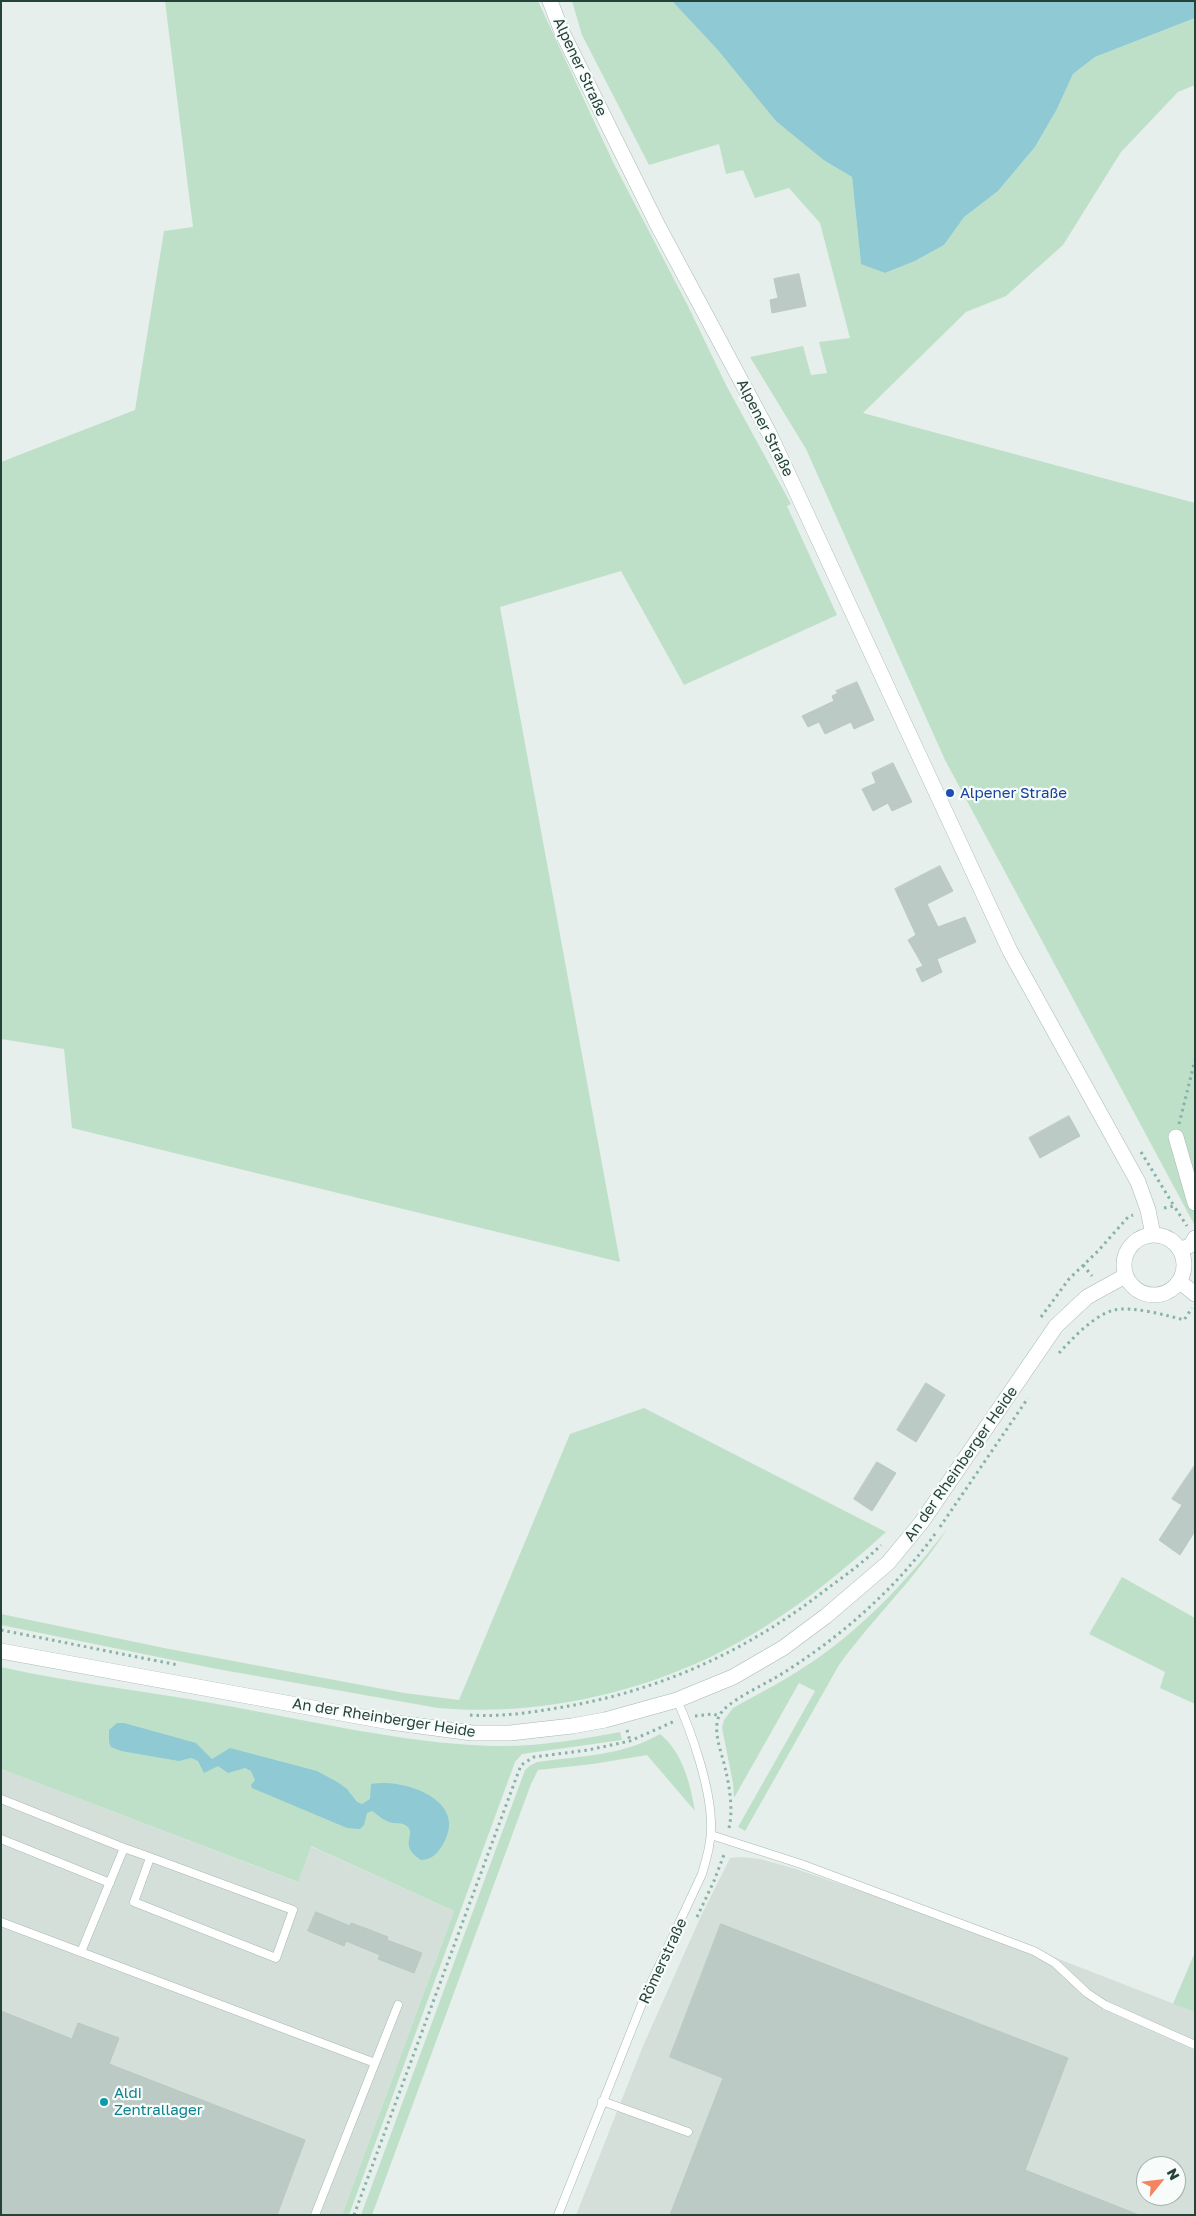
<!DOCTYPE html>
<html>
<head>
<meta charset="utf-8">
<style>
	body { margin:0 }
	#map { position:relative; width:1196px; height:2216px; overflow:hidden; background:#e6efeb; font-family:"Golos Text",sans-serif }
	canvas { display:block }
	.frame { position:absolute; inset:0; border:2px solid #24423a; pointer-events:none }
	.north { position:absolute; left:1136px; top:2156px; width:50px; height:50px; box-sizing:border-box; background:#f7fbf9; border:1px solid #a3b1ad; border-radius:50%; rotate:61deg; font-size:14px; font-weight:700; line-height:20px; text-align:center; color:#24423a }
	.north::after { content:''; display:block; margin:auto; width:18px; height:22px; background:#f4845f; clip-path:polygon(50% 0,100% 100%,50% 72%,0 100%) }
</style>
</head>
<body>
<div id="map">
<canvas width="1196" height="2216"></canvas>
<div class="frame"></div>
<div class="north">N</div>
</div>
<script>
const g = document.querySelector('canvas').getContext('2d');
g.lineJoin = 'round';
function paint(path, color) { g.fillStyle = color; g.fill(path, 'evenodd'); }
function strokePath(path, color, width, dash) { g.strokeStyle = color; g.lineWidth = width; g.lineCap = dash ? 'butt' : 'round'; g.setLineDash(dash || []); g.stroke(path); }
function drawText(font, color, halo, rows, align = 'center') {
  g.font = font + ' "Golos Text",sans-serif'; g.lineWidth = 4.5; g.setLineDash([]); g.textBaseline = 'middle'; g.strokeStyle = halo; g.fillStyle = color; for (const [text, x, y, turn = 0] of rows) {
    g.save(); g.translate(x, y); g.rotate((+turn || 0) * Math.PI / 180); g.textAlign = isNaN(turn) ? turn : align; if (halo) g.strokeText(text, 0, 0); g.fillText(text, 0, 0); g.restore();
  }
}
paint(new Path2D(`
	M1 1769 297 1882 310 1846 454 1911 342 2215H1Z
	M741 1857 760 1859 796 1869 1051 1956 1195 2012V2215H576L643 2046 701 1916 730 1858ZM1146 2166H1176V2196H1146Z`), '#d4dfda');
paint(new Path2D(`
	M165 1H538L614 164 688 306 726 385 791 504 787 506 837 615 684 685 621 571 500 607 620 1262 72 1128 64 1049 1 1039V462L135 410 164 231 193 227Z
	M572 1H672L825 161 852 177 861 263 885 273 915 261 944 245 963 217 998 191 1035 147 1057 109 1073 74 1095 57 1195 18V85L1178 92 1121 152 1063 245 1006 296 966 312 863 413 1195 503V1226L945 760 806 449 750 357 803 346 811 375 827 373 819 342 850 338 820 223 789 188 755 198 743 170 726 174 719 144 649 165 582 35Z
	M644 1408 886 1532C841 1573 794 1611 741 1641 651 1692 540 1717 438 1708L217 1669 1 1625V1614L164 1648 404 1693 459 1700 570 1434Z
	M947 1529C916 1578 873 1618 839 1665L745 1831 738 1827 815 1691 799 1683 734 1798 733 1783 722 1728 724 1720 733 1708C760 1693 789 1678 815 1660 866 1625 910 1577 947 1529Z
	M1122 1577 1195 1618V1704L1160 1688 1165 1672 1089 1634Z
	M1 1667C73 1683 145 1691 217 1704 308 1720 400 1743 493 1746 536 1747 578 1740 620 1732L622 1740 522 1754 515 1762 349 2215H342L454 1911 311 1846 298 1882 1 1769Z
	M660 1734C683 1753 690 1783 695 1811L647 1755 593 1764 538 1770 531 1784 372 2215H361L525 1770 531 1765 537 1762C579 1756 623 1756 660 1734Z
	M1195 1952V2012L1173 2004Z`), '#bfe0c8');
paint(new Path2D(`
	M672 1H1195V18L1095 57 1073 74 1057 109 1035 147 998 191 964 217 944 245 915 261 885 273 861 264 852 177 825 161 776 121 718 50Z
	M117 1723H124L196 1743 212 1759 230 1748 317 1771 339 1783 347 1789 357 1802 362 1804 370 1799 371 1784C405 1778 471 1801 442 1846 436 1855 432 1859 421 1860 398 1845 416 1836 408 1827 403 1822 398 1824 393 1823 385 1822 378 1815 372 1811L367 1813 364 1825 360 1829 347 1828 252 1788 251 1785 255 1780 251 1771 245 1768 228 1773 218 1766 204 1773 198 1761 191 1758 179 1761 121 1751 111 1747 109 1742V1730Z`), '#8ec9d4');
const building = new Path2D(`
	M799 274 806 306 772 313 770 300 778 298 774 279Z
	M857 682 874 720 854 729 851 722 825 734 819 722 808 727 802 716 834 701 832 696 838 693 836 691Z
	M893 763 912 802 892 811 888 803 873 811 862 789 876 783 872 773Z
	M940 866 953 891 927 904 938 927 965 917 976 942 937 959 942 972 922 982 916 969 923 966 908 940 916 935 895 889Z
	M1069 1116 1080 1136 1040 1158 1029 1138Z
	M926 1383 945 1395 916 1442 897 1430Z
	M877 1462 896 1473 872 1511 854 1499Z
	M1195 1465V1531L1180 1555 1159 1540 1182 1505 1172 1499Z
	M316 1912 350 1926 351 1923 370 1930 388 1937 387 1940 422 1953 414 1973 378 1959 380 1955 346 1941 344 1946 308 1931Z
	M721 1924 1068 2058 1025 2170 1139 2215H670L723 2078 670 2057Z
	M1 2011 72 2039 78 2023 119 2038 109 2064 305 2140 277 2215H1Z`);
paint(building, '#bbcac4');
strokePath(building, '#b8c9c2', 1);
const service = new Path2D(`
	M1 1799 124 1848 81 1952
	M711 1835 801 1864 1034 1951 1055 1963 1087 1993 1105 2005 1195 2045
	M1 1839 110 1883
	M124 1848 144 1855 293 1910 276 1958 134 1902 150 1858
	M1 1922 375 2063
	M602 2101 688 2132
	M315 2215 398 2005
	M558 2215 645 1996 702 1874C707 1857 712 1840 711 1822 710 1786 692 1733 677 1700`);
const minor = new Path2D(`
	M1176 1137 1195 1203
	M1180 1250 1191 1245 1195 1238`);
const tertiary = new Path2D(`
	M550 1 562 32 657 224 769 433 1010 951 1138 1182 1148 1210 1153 1235
	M1124 1265a30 30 0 1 1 60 0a30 30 0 1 1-60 0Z
	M1180 1282 1195 1294
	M1 1651 390 1722 472 1733H510L572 1726 605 1720 677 1700 733 1677 783 1648 826 1616 888 1563 921 1523 1056 1326 1087 1297 1125 1276`);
strokePath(service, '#a8b8b2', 9);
strokePath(minor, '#a8b8b2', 16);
strokePath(tertiary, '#a8b8b2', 16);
strokePath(new Path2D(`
	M1179 1124 1195 1060
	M1141 1152 1174 1206
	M1164 1208 1174 1206 1187 1226
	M1083 1265 1092 1276
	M1041 1317 1069 1279 1098 1251 1128 1217 1133 1215
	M1059 1353C1072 1339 1094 1315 1114 1310 1132 1306 1166 1315 1184 1320L1192 1308
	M940 1527 1028 1398
	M1 1630 178 1665
	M470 1715C499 1717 528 1713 557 1708 658 1692 748 1651 828 1588 846 1575 865 1561 881 1545
	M695 1716 713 1714 719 1716
	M627 1730 630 1741
	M729 1828C733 1811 730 1789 726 1772 723 1755 712 1733 719 1716 726 1702 761 1686 775 1678 836 1641 893 1592 935 1534
	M697 1917 714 1881 725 1852
	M354 2215 521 1765 534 1757 588 1750 630 1741 675 1721`), '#86b3a5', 3, [2.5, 4]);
strokePath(service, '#fff', 8);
strokePath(minor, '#fff', 15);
strokePath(tertiary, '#fff', 15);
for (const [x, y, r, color] of [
	[950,793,5,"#1a4fb4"],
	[104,2102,5,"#0f9aa8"]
]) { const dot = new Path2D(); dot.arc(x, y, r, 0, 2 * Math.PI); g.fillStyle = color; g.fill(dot); strokePath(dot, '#f7fbf9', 2); }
drawText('15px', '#24423a', '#f7fbf9', [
	["Alpener Straße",580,67,65],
	["Alpener Straße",765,428,63],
	["An der Rheinberger Heide",961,1464,-55],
	["An der Rheinberger Heide",384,1718,9],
	["Römerstraße",663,1961,-65]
]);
drawText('15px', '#164399', '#f7fbf9', [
	["Alpener Straße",960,793]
], 'left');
drawText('15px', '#0d838f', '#f7fbf9', [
	["Aldi",114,2093],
	["Zentrallager",114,2110]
], 'left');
</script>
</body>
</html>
